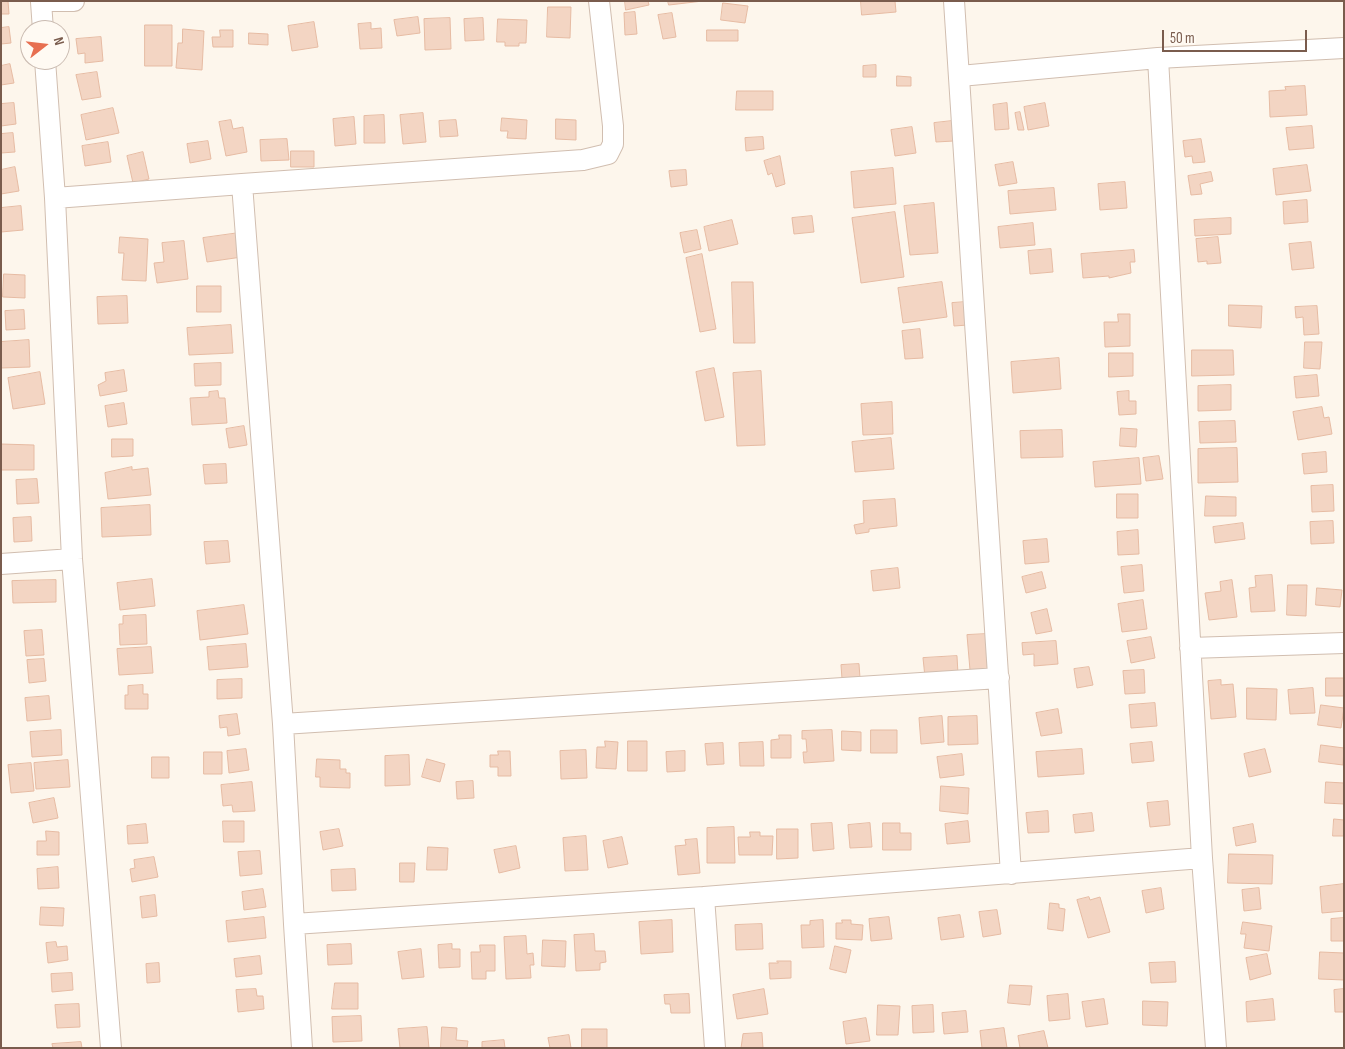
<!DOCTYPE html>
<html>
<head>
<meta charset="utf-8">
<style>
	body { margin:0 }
	#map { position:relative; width:1345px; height:1049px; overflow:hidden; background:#fdf6ec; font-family:"Sofia Sans Condensed",sans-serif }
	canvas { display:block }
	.frame { position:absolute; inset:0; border:2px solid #7a5c4d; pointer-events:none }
	.north { position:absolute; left:20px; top:20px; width:50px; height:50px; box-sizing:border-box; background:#fffaf3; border:1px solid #cabbb1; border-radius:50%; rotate:74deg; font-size:14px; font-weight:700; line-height:20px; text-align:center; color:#7a5c4d }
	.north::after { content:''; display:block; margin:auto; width:18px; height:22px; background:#e76f51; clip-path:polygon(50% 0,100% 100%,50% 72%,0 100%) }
	.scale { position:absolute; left:1162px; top:30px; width:145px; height:22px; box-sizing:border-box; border:2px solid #7a5c4d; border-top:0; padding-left:6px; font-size:15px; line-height:18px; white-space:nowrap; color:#7a5c4d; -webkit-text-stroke:4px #fffaf3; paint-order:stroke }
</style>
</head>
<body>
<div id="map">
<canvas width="1345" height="1049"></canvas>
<div class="frame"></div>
<div class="north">N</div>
<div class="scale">50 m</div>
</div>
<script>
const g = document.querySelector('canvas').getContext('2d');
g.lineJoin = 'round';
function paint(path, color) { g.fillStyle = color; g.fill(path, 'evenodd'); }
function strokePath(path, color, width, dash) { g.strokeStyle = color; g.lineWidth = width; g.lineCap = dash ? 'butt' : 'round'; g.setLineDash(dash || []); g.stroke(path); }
const building = new Path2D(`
	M1 1H8L9 14H1Z
	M625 1H648L649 5 626 10Z
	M668 1H703L669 5Z
	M861 1H895L896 12 862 15Z
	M723 3 748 6 745 23 721 20Z
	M548 7H571L570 38 547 37Z
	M635 12 637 34 625 35 624 13Z
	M672 13 676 37 663 39 658 15Z
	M418 17 420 33 397 36 394 20Z
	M450 18 451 49 425 50 424 19Z
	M483 18 484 40 465 41 464 19Z
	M498 19 527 20 526 43H519V46H505V42H497Z
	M314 22 318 47 292 51 288 26Z
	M371 23V29L381 28 382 48 360 49 358 24Z
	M145 25H172V66H145Z
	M9 27 11 43 1 44V28Z
	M183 29 204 31 202 70 176 68 178 43H182Z
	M220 30H233V47H213L212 37H220Z
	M707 30H738V41H707Z
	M249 33 268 34V45L249 44Z
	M101 37 103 61 85 63V53L78 54 76 39Z
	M10 64 14 83 1 85V66Z
	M876 65V77H863V66Z
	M97 72 101 97 82 100 76 75Z
	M897 76 911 77V86H897Z
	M1305 86 1307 115 1270 117 1269 91 1286 90 1285 87Z
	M737 91H773V110H736Z
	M14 103 16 124 1 126V104Z
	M1007 103 1009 129 995 130 993 105Z
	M1045 103 1049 126 1028 130 1024 107Z
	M113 108 119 133 86 140 81 115Z
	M1020 112 1024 130H1018L1015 113Z
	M423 113 426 142 403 144 400 115Z
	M384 115 385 143H364V116Z
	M354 117 356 144 335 146 333 119Z
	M502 118 527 120 526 139 507 138 508 131H501Z
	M556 119 576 120V140L556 139Z
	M231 120 233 129 243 127 247 152 226 156 219 122Z
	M456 120 458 136 440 137 439 121Z
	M952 121 954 141 936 142 934 123Z
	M1312 126 1314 148 1289 150 1286 128Z
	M912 127 916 153 895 156 891 130Z
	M13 133 15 152 1 153V134Z
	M763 137 764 149 746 151 745 138Z
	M287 139 289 160 261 161 260 140Z
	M1201 139 1205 162 1193 163 1192 156 1185 157 1183 141Z
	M208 141 211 159 190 163 187 144Z
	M108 142 111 162 85 166 82 146Z
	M291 151H314V167H291Z
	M143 152 149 179 133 183 127 156Z
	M780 156 785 184 776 187 772 173 768 175 764 161Z
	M1013 162 1017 183 999 186 995 165Z
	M1307 165 1311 191 1276 195 1273 169Z
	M15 167 19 191 1 194V170Z
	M893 168 896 204 854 208 851 172Z
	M686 170 687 185 671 187 669 171Z
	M1211 172 1213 181 1200 184 1202 194 1191 195 1188 176Z
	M1125 182 1127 208 1100 210 1098 184Z
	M1054 188 1056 210 1010 214 1008 191Z
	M1307 200 1308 222 1284 224 1283 202Z
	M934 203 938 253 910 255 904 206Z
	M21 206 23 230 1 232V208Z
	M895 212 904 277 861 283 852 218Z
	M812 216 814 232 794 234 792 218Z
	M1231 218V234L1195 236 1194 220Z
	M732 220 738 244 709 251 704 227Z
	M1033 223 1035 245 1000 248 998 227Z
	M697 230 701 249 684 253 680 233Z
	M239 233 242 257 207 262 203 238Z
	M120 237 148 239 146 281 122 280 124 253H119Z
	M1218 237 1221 263 1207 264V261L1198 262 1196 239Z
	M184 241 188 279 157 283 154 263 164 262 162 243Z
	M1311 242 1314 268 1292 270 1289 244Z
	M1051 249 1053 272 1030 274 1028 251Z
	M1134 250 1135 262H1130L1131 273 1109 278V276L1083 278 1081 254Z
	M702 254 716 329 700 332 686 258Z
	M4 274 25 275V298L3 297Z
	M732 282H753L755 343H734Z
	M942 282 947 317 903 323 898 288Z
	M197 286H221V312H197Z
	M127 296 128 323 98 324 97 297Z
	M966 302 968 325 954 326 952 303Z
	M1229 305 1262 306 1261 328 1229 326Z
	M1317 306 1319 334 1304 335 1303 317 1296 318 1295 307Z
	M24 310 25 329 6 330 5 311Z
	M1118 314H1130V346L1105 347 1104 322H1118Z
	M231 325 233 353 189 355 187 328Z
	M920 329 923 358 905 359 902 331Z
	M29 340 30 367 1 368V342Z
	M1305 342H1322L1320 369 1304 368Z
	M1192 350H1233L1234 375 1192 376Z
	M1109 353H1133V376L1109 377Z
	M1059 358 1061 389 1013 393 1011 362Z
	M221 363V385L195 386 194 364Z
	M714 368 724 417 705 421 696 372Z
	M124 370 127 391 100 396 98 385 106 381 105 373Z
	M761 371 765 445 737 446 733 373Z
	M40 372 45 404 13 409 8 378Z
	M1317 375 1319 396 1296 398 1294 377Z
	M1231 385V410L1198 411V386Z
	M218 391 219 398H225L227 423 192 425 190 398 209 397V392Z
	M1129 391V401H1136V414L1119 415 1117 392Z
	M892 402 893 434 863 435 861 404Z
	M124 403 127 424 108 427 105 406Z
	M1322 407 1324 418 1329 417 1332 434 1298 440 1293 412Z
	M1235 421 1236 442 1200 443 1199 422Z
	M244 426 247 445 229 448 226 429Z
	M1121 428 1137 429 1136 447 1120 446Z
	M1062 430 1063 457 1021 458 1020 431Z
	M891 438 894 469 855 472 852 442Z
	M112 439H133V456L112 457Z
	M1 444 34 445V470H1Z
	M1237 448 1238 482 1198 483V449Z
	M1326 452 1327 472 1304 474 1302 454Z
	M1159 456 1163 479 1146 481 1143 458Z
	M1139 458 1141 484 1095 487 1093 462Z
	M226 464 227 483 205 484 203 465Z
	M132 467V470L148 468 151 495 108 499 105 473Z
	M37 479 39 503 17 504 16 480Z
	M1333 485 1334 511 1312 512 1311 486Z
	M1117 494H1138V518H1117Z
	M1206 496 1236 497V516H1205Z
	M895 499 897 526 869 529V532L856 534 854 525 864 523 863 501Z
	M150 505 151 535 102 537 101 508Z
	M31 517 32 541 14 542 13 518Z
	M1333 521 1334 543 1311 544 1310 522Z
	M1243 523 1245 539 1215 543 1213 527Z
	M1138 530 1139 554 1118 555 1117 532Z
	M1047 539 1049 562 1025 564 1023 541Z
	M228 541 230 562 206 564 204 542Z
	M1142 565 1144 591 1124 593 1121 567Z
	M898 568 900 588 873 591 871 571Z
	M1042 572 1046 588 1026 593 1022 577Z
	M1272 575 1275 611 1251 612 1249 588 1256 587 1255 576Z
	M152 579 155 606 120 610 117 583Z
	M56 580V602L13 603 12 581Z
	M1232 580 1237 617 1209 620 1205 593 1221 591 1220 582Z
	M1288 585H1307L1306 616 1287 615Z
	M1317 588 1342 590 1340 607 1316 605Z
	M1143 600 1147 629 1122 632 1118 604Z
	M244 605 248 634 200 640 197 611Z
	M1047 609 1052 631 1036 634 1031 613Z
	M146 615 147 644 120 645 119 624H123V616Z
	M42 630 44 655 26 656 24 631Z
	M987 634 990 669 970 670 967 635Z
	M1151 637 1155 658 1131 663 1127 641Z
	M1056 641 1058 664 1034 666V654L1023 655 1022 643Z
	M246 644 248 667 209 670 207 647Z
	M151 647 153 673 119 675 117 649Z
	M957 656 958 674 925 677 923 658Z
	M44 659 46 681 29 683 27 660Z
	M859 664 860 678 842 679 841 665Z
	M1089 667 1093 685 1077 688 1074 669Z
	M1144 670 1145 693 1125 694 1123 671Z
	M1326 678H1344V696H1326Z
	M242 679V698L217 699V680Z
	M1221 680V685L1233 684 1236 717 1211 719 1208 681Z
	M143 685V694H148V709H125V695H128V686Z
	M1247 688 1277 689 1276 720 1247 719Z
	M1313 688 1315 713 1290 714 1288 690Z
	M49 696 51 719 27 721 25 698Z
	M1155 703 1157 726 1131 728 1129 705Z
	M1321 705 1344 708 1341 728 1318 725Z
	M1058 709 1062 733 1041 736 1036 713Z
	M237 714 240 734 228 736 227 727 220 728 219 716Z
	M942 716 944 742 921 744 919 718Z
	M977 716 978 744 948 745V717Z
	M61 730 62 755 32 757 30 732Z
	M832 730 834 761 804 763 803 752H807L806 739H802V731Z
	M871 730H897V753H871Z
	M842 731 861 732V751L842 750Z
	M779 735H791V758H771V740L779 739Z
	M605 741 618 742 616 769 596 768 597 747H605Z
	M628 741H647V771H628Z
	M763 742 764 766H740L739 743Z
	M1152 742 1154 761 1132 763 1130 744Z
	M723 743 724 764 707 765 705 744Z
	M1321 745 1344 748 1343 765 1319 762Z
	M246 749 249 770 229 773 227 751Z
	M1082 749 1084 774 1038 777 1036 752Z
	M1265 749 1271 772 1249 777 1244 754Z
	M586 750 587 778 561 779 560 751Z
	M498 751H510L511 776H498V767H490V755H498Z
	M685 751V771L667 772 666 752Z
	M204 752H222V774H204Z
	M962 754 964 775 940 778 937 757Z
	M409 755 410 785 385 786V756Z
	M152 757H169V778H152Z
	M317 759 340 760V769H346V773H350V788L320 787V777H316Z
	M427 759 445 764 440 782 422 777Z
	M68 760 70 787 36 789 34 763Z
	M31 763 34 791 11 793 8 765Z
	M473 781 474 798 457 799 456 782Z
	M252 782 255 811 233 812 232 805 223 806 221 785Z
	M1326 782 1344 783V804L1325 803Z
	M941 786 969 788 968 814 940 811Z
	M54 798 58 818 33 823 29 803Z
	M1168 801 1170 825 1150 827 1147 803Z
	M1048 811 1049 832 1028 833 1026 813Z
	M1092 813 1094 831 1075 833 1073 815Z
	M1334 819 1344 820V836H1333Z
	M223 821H244V842H224Z
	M968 821 970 842 947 844 945 824Z
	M832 823 834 849 813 851 811 824Z
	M870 823 872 847 850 848 848 825Z
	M883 823H900V833H911V850H883Z
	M146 824 148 843 128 844 127 826Z
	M1253 824 1256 842 1236 846 1233 828Z
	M734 827 735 863H707V828Z
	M339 829 343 846 323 850 320 832Z
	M777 829H798V858L777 859Z
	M46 831 59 832V855H37V841H46Z
	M750 832H760V836H773L772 855H739L738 837H750Z
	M586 836 588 870 565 871 563 838Z
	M622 837 628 864 608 868 603 841Z
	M697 839 700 873 678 875 675 846 686 845 685 840Z
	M516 846 520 868 499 873 494 850Z
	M428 847 448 848 447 870H427Z
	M260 851 262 874 240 876 238 852Z
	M1229 854 1273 855 1272 884 1228 883Z
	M154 857 158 877 132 882 130 869 135 868 134 860Z
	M400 863H415L414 882H400Z
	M58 867 59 888 38 889 37 869Z
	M355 869 356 890 332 891 331 870Z
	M1344 884V911L1322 913 1320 887Z
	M1161 888 1164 909 1146 913 1142 891Z
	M1259 888 1261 909 1244 911 1242 890Z
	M263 889 266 907 244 910 242 892Z
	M155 895 157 916 142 918 140 897Z
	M1089 897 1090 900 1100 897 1110 932 1088 938 1077 900Z
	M1050 903 1059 904V908L1065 909 1063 931 1048 929Z
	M41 907 64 908 63 926 40 925Z
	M997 910 1001 934 983 937 979 912Z
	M960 915 964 937 941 940 938 918Z
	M264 917 266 938 228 942 226 921Z
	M889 917 892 939 871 941 869 919Z
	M1344 918V941H1331V919Z
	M672 920 673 952 641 954 639 922Z
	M823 920 824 947 802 948 801 925H810V921Z
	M842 920H851V924L863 925 862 940 836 939V923H842Z
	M1243 922 1272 926 1269 951 1244 948 1246 934H1241Z
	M762 924 763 949 736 950 735 925Z
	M594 934 595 951H605L606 962 600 963V970L576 971 574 935Z
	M526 936 527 954 533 953 534 965H530L531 978 506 979 504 937Z
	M543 940 566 941 565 967 542 966Z
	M56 942 57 947 67 946 68 960 48 963 46 943Z
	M351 944 352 964 328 965 327 945Z
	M452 944V949H460V967L439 968 438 945Z
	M480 945H495V971H486V979H472L471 952H480Z
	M835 946 851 950 846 973 830 969Z
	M421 949 424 977 402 979 398 952Z
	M1320 952 1344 953V980L1319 979Z
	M1267 954 1271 974 1250 980 1246 958Z
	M260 956 262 974 236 977 234 959Z
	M777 961H791V978L770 979 769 963H778Z
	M1175 962 1176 982 1151 983 1149 963Z
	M159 963 160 982 147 983 146 964Z
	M72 973 73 990 52 992 51 974Z
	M335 983H358V1009H332Z
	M1010 985 1032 986 1030 1005 1008 1003Z
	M256 989 257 996H263L264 1009 238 1012 236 990Z
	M764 989 768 1014 737 1019 733 995Z
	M1344 989V1012H1335L1334 990Z
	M689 994 690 1013H671L670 1004H665L664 995Z
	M1068 994 1070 1019 1049 1021 1047 996Z
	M1104 999 1108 1024 1086 1027 1082 1002Z
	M1273 999 1275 1020 1247 1022 1246 1002Z
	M1143 1001 1168 1002 1167 1026 1143 1025Z
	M79 1004 80 1027 57 1028 55 1005Z
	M878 1005 900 1006 898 1035H877Z
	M933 1005 934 1032 913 1033 912 1006Z
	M966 1011 968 1032 944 1034 942 1013Z
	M361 1016 362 1041 333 1042 332 1017Z
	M866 1018 870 1041 846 1044 843 1022Z
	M427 1027 429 1048H400L398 1029Z
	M442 1027 457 1028 456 1040 468 1041 467 1048H441Z
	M1004 1028 1007 1048H982L980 1031Z
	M582 1029H607V1048H582Z
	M1044 1031 1048 1048H1020L1018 1036Z
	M762 1033 763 1048H741L743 1034Z
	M569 1035 571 1048H550L548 1038Z
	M504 1040 505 1048H482V1042Z
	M81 1042 82 1048H53L52 1044Z`);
paint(building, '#f3d5c3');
strokePath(building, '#e6bba3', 1);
const street = new Path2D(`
	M41 1H74
	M954 1 1011 874
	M41 2 43 30
	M45 60 55 198 72 559 111 1048
	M960 76 1158 58
	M242 184 583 160 608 154 613 144V126L599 1
	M55 198 242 184 283 724 294 924
	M1 564 72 559
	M1190 648 1344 643
	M283 724 999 678
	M1202 858 1158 58 1344 48
	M302 1048 294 924 704 897
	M715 1048 704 897 1202 858 1216 1048`);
strokePath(street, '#d1beb0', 22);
strokePath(street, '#fff', 20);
</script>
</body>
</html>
